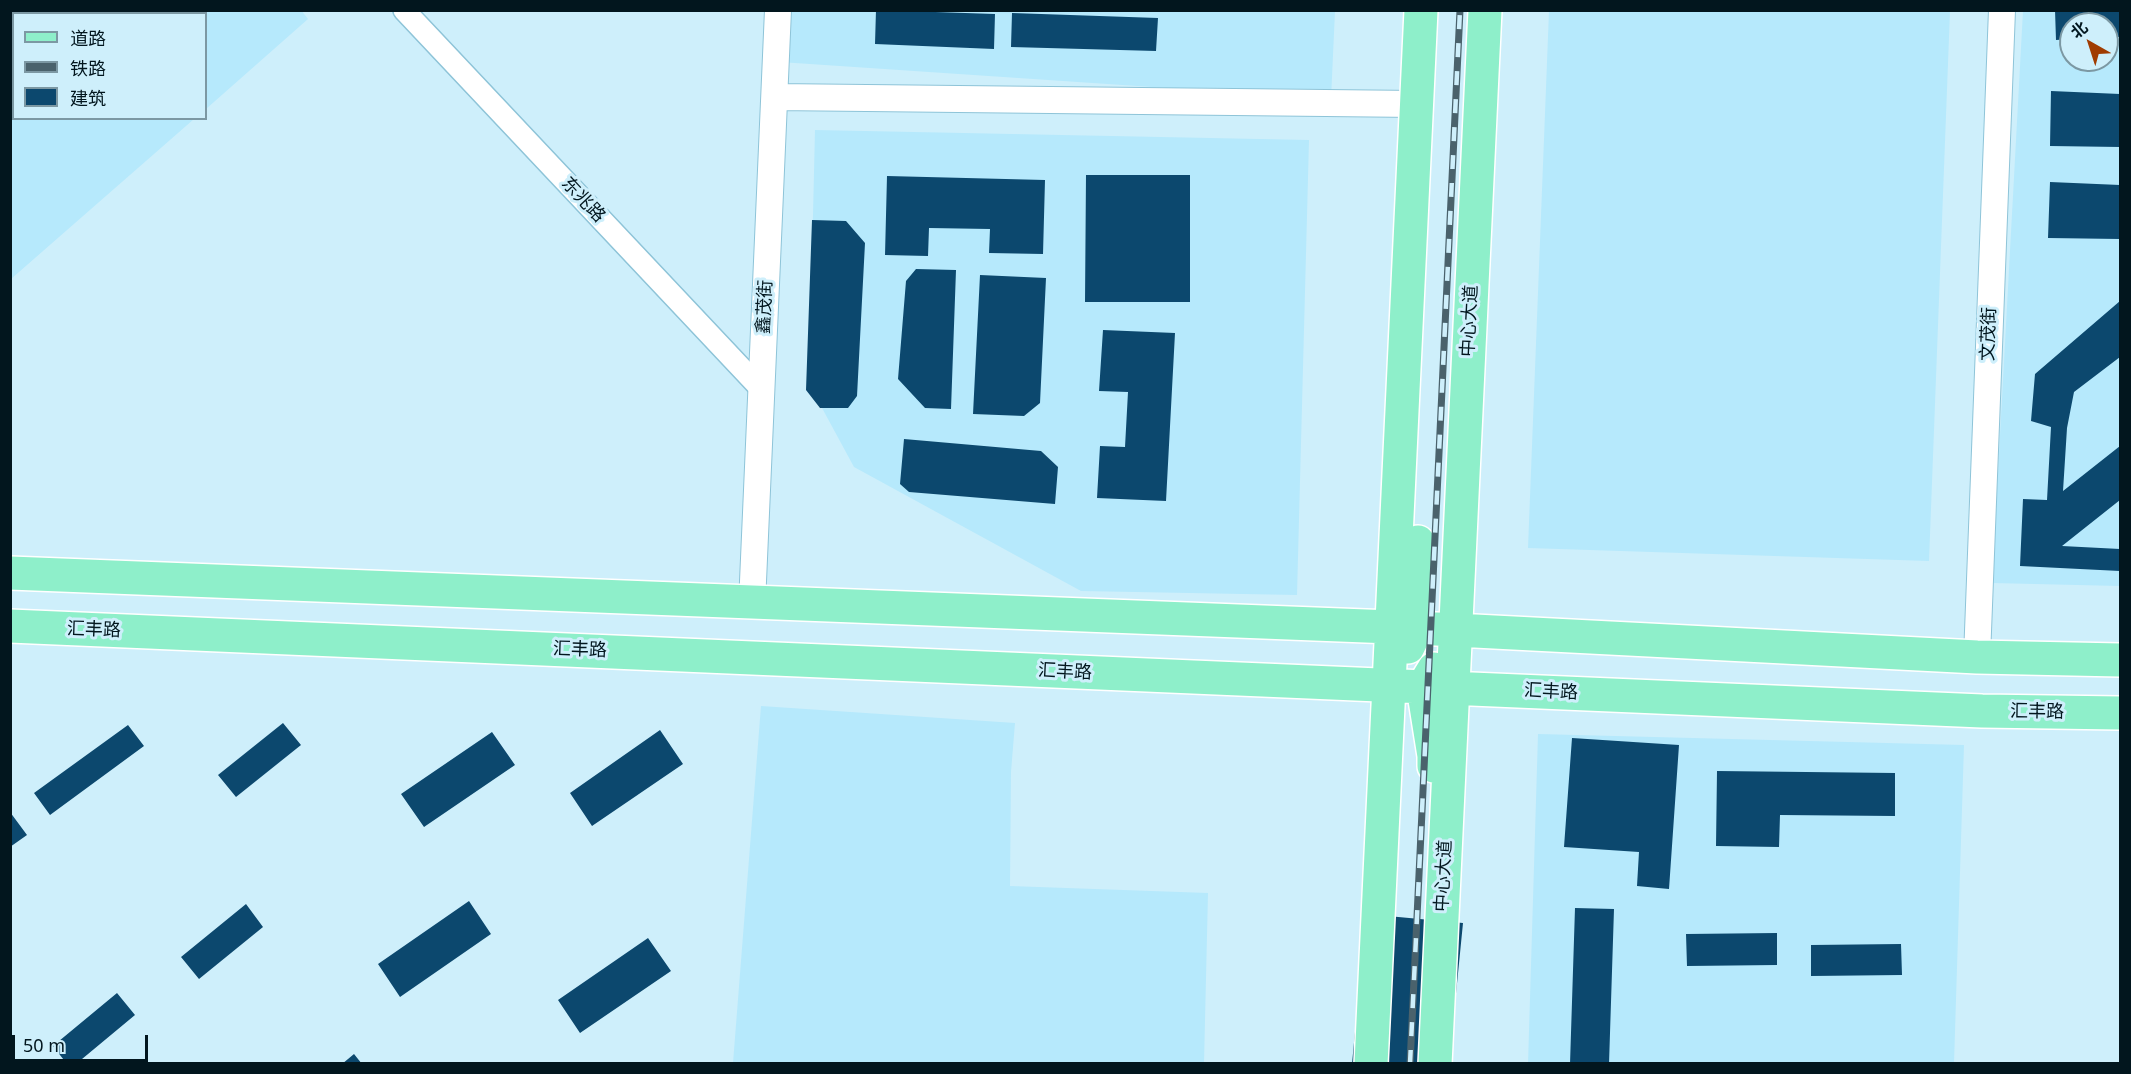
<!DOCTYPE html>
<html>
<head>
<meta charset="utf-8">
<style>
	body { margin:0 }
	#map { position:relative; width:2131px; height:1074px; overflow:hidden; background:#ceeffb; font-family:"Noto Sans","Noto Sans SC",sans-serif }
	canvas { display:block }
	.frame { position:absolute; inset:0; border:12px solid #02161e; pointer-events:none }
	.legend { position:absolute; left:12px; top:12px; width:195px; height:108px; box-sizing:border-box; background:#ceeffb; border:2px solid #7c98a3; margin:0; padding:8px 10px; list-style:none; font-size:18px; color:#02161e }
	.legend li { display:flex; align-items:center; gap:12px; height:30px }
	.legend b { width:30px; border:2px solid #7c98a3 }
	.north { position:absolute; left:2059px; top:12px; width:60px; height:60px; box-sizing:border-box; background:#ceeffb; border:2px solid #7c98a3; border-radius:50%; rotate:321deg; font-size:16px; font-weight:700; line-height:24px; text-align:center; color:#02161e }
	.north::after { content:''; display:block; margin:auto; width:21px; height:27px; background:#a03c02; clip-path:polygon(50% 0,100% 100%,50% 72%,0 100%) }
	.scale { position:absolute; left:12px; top:1035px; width:136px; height:27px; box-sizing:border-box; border:3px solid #02161e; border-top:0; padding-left:8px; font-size:18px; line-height:21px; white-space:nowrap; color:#02161e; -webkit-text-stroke:4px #ceeffb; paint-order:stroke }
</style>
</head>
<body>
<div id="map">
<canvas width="2131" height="1074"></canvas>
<div class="frame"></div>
<ul class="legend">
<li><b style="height:8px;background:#8eefca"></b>道路</li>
<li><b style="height:8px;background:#4a626c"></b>铁路</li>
<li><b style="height:16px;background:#0c486e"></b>建筑</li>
</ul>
<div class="north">北</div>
<div class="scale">50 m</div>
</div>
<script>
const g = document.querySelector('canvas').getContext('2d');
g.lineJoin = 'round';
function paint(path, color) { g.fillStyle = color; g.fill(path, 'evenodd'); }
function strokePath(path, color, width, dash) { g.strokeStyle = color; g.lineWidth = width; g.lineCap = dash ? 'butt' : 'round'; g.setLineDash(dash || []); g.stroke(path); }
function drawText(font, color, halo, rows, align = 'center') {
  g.font = font + ' "Noto Sans","Noto Sans SC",sans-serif'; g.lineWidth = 6; g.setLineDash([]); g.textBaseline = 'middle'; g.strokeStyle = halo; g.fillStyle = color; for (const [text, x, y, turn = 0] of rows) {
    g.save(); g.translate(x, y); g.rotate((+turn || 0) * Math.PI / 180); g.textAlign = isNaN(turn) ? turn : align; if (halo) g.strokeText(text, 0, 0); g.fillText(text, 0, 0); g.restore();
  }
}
paint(new Path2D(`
	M11 10H301L308 19 206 109V14H14V118L194 119 11 279Z
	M784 11H1335L1331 99 780 62Z
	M1549 11H1950L1929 561 1528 548Z
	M2023 11H2120V586L1992 583ZM2071 24H2107V60H2071Z
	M815 130 1309 140 1297 595 1081 591 854 467 809 384Z
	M761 706 1015 723 1011 772 1010 886 1208 893 1204 1063H733Z
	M1538 734 1964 745 1954 1063 1528 1064Z`), '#b6e9fc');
paint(new Path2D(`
	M876 10 995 14 994 49 875 44Z
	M2055 10H2120V37H2107V24H2071V39L2056 40Z
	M1012 13 1158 18 1156 51 1011 47Z
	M2051 91 2120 94V147L2050 146Z
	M1086 175H1190V302H1085Z
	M887 176 1045 180 1043 254 989 253 990 229 929 228 928 256 885 255Z
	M2050 182 2120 185V239L2048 238Z
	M812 220 846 221 865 243 857 396 848 408H820L806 390Z
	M916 269 956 270 951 409 925 408 898 379 906 281Z
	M980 275 1046 278 1040 403 1024 416 973 414Z
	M2120 301V357L2074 392 2067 428 2063 491 2120 446V500L2062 546 2120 549V571L2020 566 2023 499 2047 500 2051 427 2031 421 2035 374Z
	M1103 330 1175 333 1166 501 1097 498 1100 446 1125 447 1128 392 1099 391Z
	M904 439 1041 451 1058 467 1055 504 909 492 900 484Z
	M283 723 301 745 236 797 218 775Z
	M128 725 144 746 50 815 34 793Z
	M660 730 683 764 592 826 570 793Z
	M492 732 515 765 424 827 401 794Z
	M1572 738 1679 745 1669 889 1637 886 1639 852 1564 847Z
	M1717 771 1895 773V816L1780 815 1779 847 1716 846Z
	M10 812 27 835 10 847Z
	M469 901 491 934 400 997 378 964Z
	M246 904 263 927 199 979 181 957Z
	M1575 908 1614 909 1609 1064H1570Z
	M1366 914 1463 923 1449 1064H1352Z
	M1777 933V965L1687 966 1686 934Z
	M648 938 671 971 580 1033 558 1000Z
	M1901 944 1902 975 1811 976V945Z
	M117 993 135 1015 76 1064H67L53 1046Z
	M354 1054 362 1064H342Z`), '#0c486e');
const minor = new Path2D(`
	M404 10 762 390`);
const tertiary = new Path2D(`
	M775 97 1417 104
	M752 604 778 10
	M1977 657 2002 10`);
const primary = new Path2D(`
	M10 573 1417 628 1977 657 2120 660
	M10 626 1982 711 2120 713
	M1408 647 1417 628 1418 542
	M1434 669 1423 687 1434 756V766
	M1371 1064 1421 10
	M1435 1064 1485 10`);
strokePath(minor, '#8ec4d8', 24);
strokePath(tertiary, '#8ec4d8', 28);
strokePath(primary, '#fff', 36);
strokePath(minor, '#fff', 21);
strokePath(tertiary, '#fff', 26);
strokePath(primary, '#8eefca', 33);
const rail = new Path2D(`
	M1410 1064 1460 10`);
strokePath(rail, '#4a626c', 7);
strokePath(rail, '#ceeffb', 4.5, [14]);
drawText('18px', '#02161e', '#ceeffb', [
	["东兆路",583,200,47],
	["鑫茂街",765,307,-87],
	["中心大道",1470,321,-87],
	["文茂街",1989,334,-88],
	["汇丰路",94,630,2],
	["汇丰路",580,650,2],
	["汇丰路",1065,672,3],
	["汇丰路",1551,692,3],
	["汇丰路",2037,712,1],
	["中心大道",1444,876,-87]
]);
</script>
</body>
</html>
